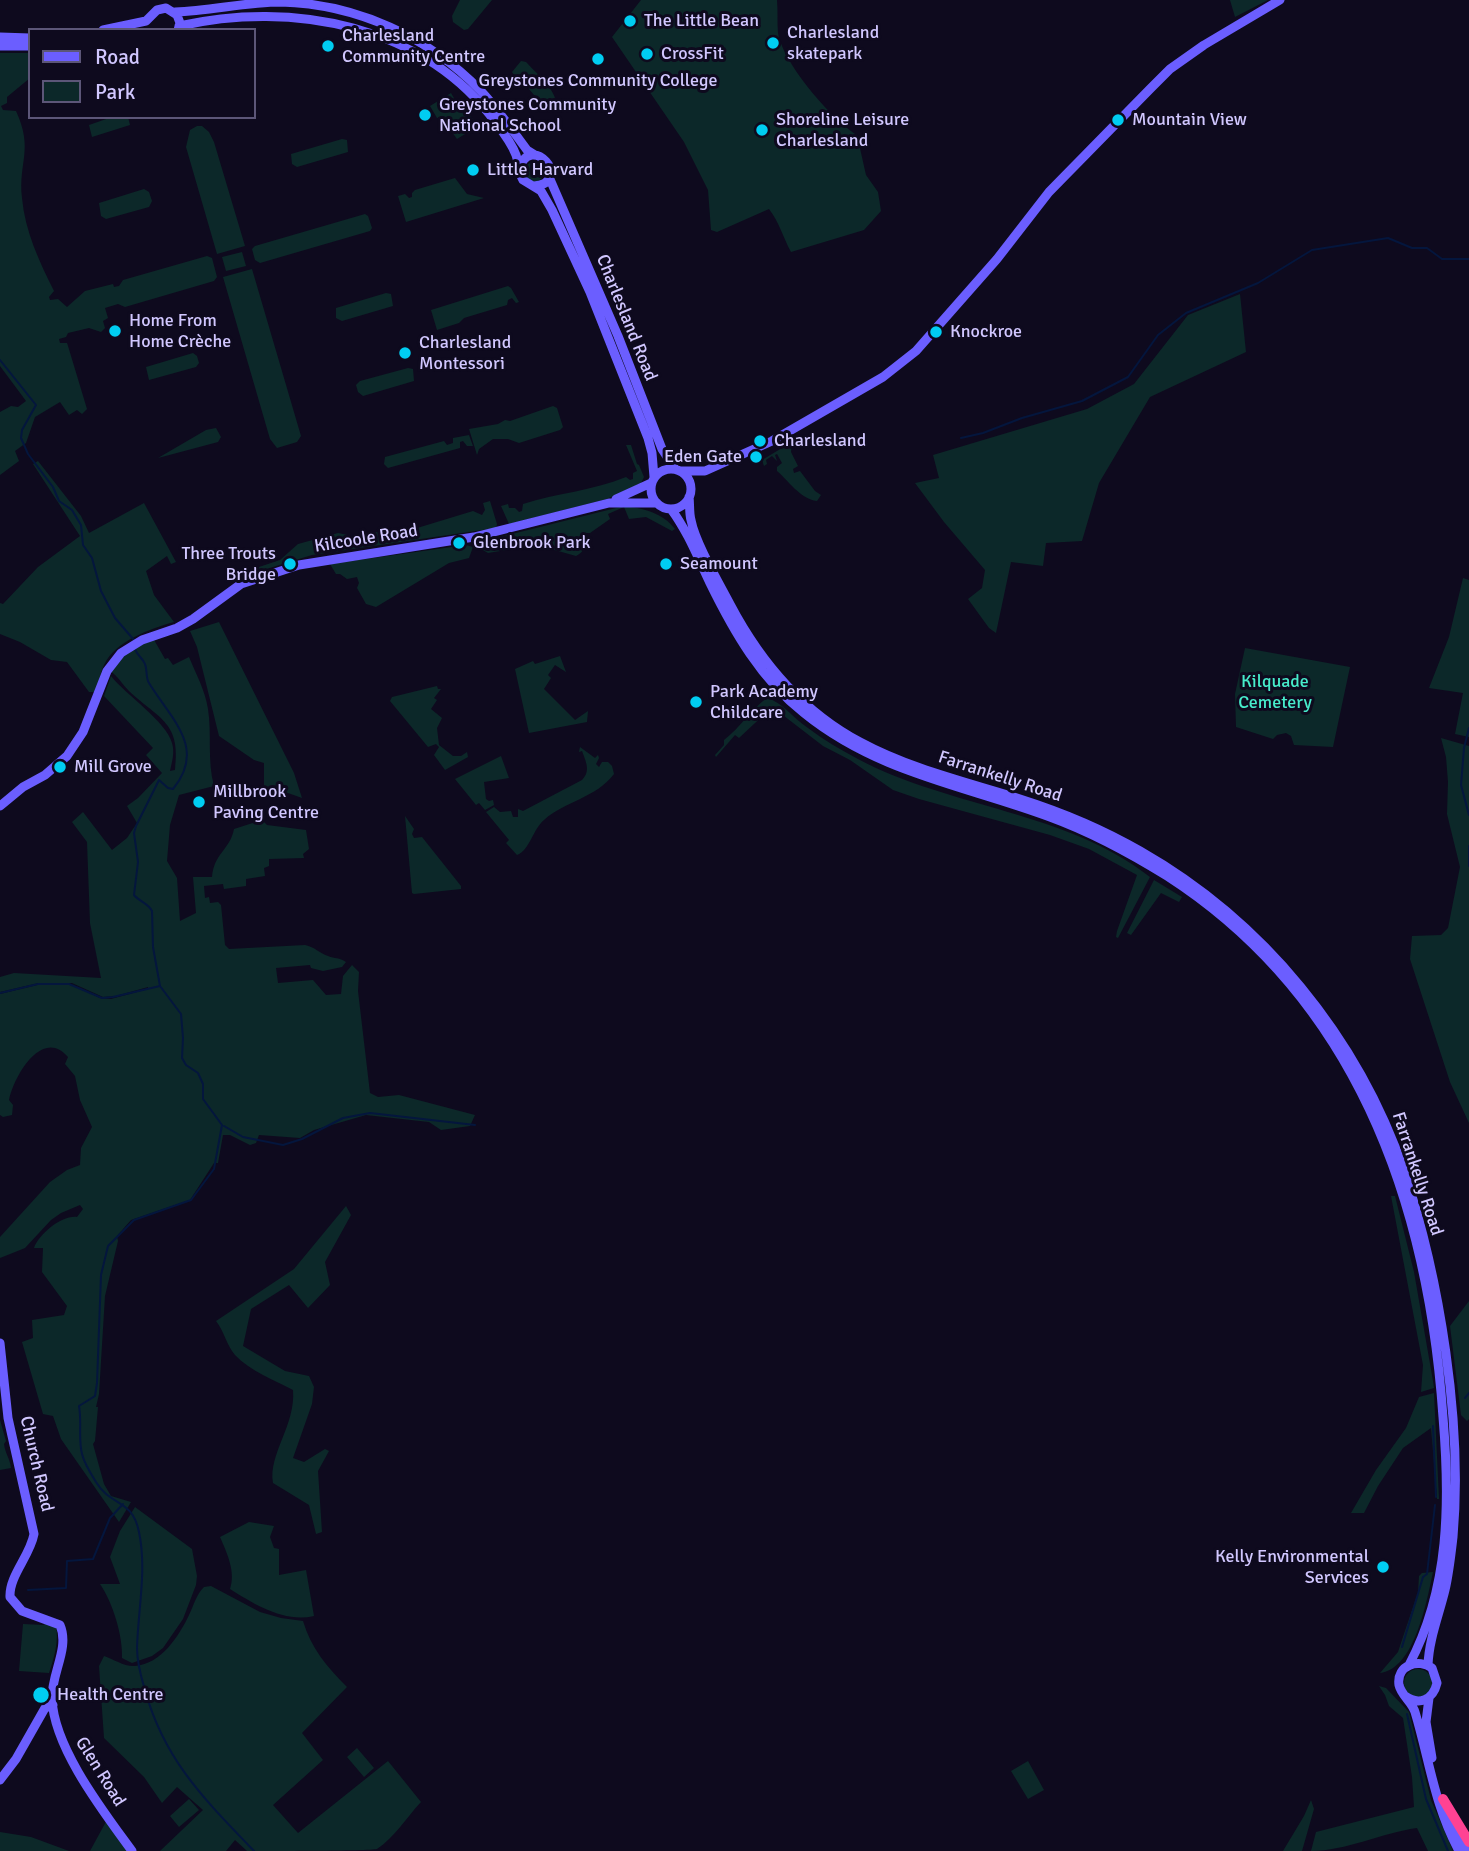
<!DOCTYPE html>
<html>
<head>
<meta charset="utf-8">
<style>
	body { margin:0 }
	#map { position:relative; width:1469px; height:1851px; overflow:hidden; background:#0e0a1e; font-family:Signika,sans-serif }
	canvas { display:block }
	.legend { position:absolute; left:28px; top:28px; width:228px; height:91px; box-sizing:border-box; background:#0e0a1e; border:2px solid #5c5678; margin:0; padding:9px 12px; list-style:none; font-size:21px; color:#d1c7ff }
	.legend li { display:flex; align-items:center; gap:14px; height:35px }
	.legend b { width:35px; border:2px solid #5c5678 }
</style>
</head>
<body>
<div id="map">
<canvas width="1469" height="1851"></canvas>
<ul class="legend">
<li><b style="height:9px;background:#6b5eff"></b>Road</li>
<li><b style="height:19px;background:#0c2829"></b>Park</li>
</ul>
</div>
<script>
const g = document.querySelector('canvas').getContext('2d');
g.lineJoin = 'round';
function paint(path, color) { g.fillStyle = color; g.fill(path, 'evenodd'); }
function strokePath(path, color, width, dash) { g.strokeStyle = color; g.lineWidth = width; g.lineCap = dash ? 'butt' : 'round'; g.setLineDash(dash || []); g.stroke(path); }
function drawText(font, color, halo, rows, align = 'center') {
  g.font = font + ' Signika,sans-serif'; g.lineWidth = 6; g.setLineDash([]); g.textBaseline = 'middle'; g.strokeStyle = halo; g.fillStyle = color; for (const [text, x, y, turn = 0] of rows) {
    g.save(); g.translate(x, y); g.rotate((+turn || 0) * Math.PI / 180); g.textAlign = isNaN(turn) ? turn : align; if (halo) g.strokeText(text, 0, 0); g.fillText(text, 0, 0); g.restore();
  }
}
paint(new Path2D(`
	M460 0H492L468 29 464 30 453 22 452 16Z
	M641 0H777C778 11 777 22 778 33 783 63 831 119 857 135L866 175 878 192 881 211 864 230 791 252C783 237 779 222 769 209L717 232 711 230 708 190 684 142 612 37Z
	M1230 0H1268L1235 17Z
	M0 53H30V78L7 97V103L1 106 3 110 16 111C34 150 18 162 22 198 25 231 39 261 54 291L49 297 50 300 58 299 67 307 85 291 113 284 114 287 119 286 123 280 207 256 212 258 217 277 214 281 125 307 118 304 105 308 108 318 103 321 105 328 101 332 89 328 68 333 66 337 59 339 60 343H67L68 346 87 409 82 414 77 410 69 415 60 402 35 417 26 443 15 451 19 461 0 475V412L11 406 18 407 26 401 0 366Z
	M521 61 526 62C536 73 553 87 556 101L545 108 518 76 515 77 512 72Z
	M451 93 458 105 462 104 478 126 457 139 441 117 437 118 430 106Z
	M112 117H128L130 125 92 137 89 125Z
	M202 126 209 132 214 142 245 246 217 254 186 147 190 130 197 126Z
	M342 139 347 140 348 152 297 167 292 164 291 154Z
	M524 172a10 10 0 1 1 20 0a10 10 0 1 1-20 0Z
	M455 178 467 194 484 198 406 222 398 196 405 194 409 198 412 197V193L415 190Z
	M144 189 149 192 152 201 149 207 106 219 101 216 99 203Z
	M365 214 368 216 372 228 370 231 260 263 255 260 252 249 255 246Z
	M242 252 246 266 226 271 222 257Z
	M252 269 301 436 297 442 277 448 270 439 223 277Z
	M508 286 511 288 519 302 516 303 512 298 508 300 507 305 464 318 459 323 437 330 431 310Z
	M386 293 391 294 393 306 342 321 336 318V308Z
	M1240 294 1246 352 1150 397 1099 483 1082 541 1046 543 1043 566 1011 562 996 633 989 628 968 599 982 588 985 570 944 522 915 483 939 478 933 455 1087 409 1134 384 1188 315Z
	M193 353 197 356 199 363 196 367 149 380 146 367Z
	M408 368 413 369 414 381 363 396 358 392 356 385 360 381Z
	M553 406 557 408 563 427 560 430 519 443 508 439H493L479 449 477 455 469 429 498 424 505 420 510 421Z
	M216 428 221 437 218 442 158 458 206 430Z
	M469 435 473 446H467L463 441 460 442V448L388 468 384 464 385 457 444 441 447 445 453 443V438Z
	M792 442 791 452 798 466 793 469 794 473 800 471 815 491 821 495 817 501C800 499 788 480 777 471V467L782 463 777 454 775 455 777 461 772 456 766 460 767 464 764 466 762 460Z
	M626 445H631L637 464 639 465 644 477 641 483 607 499 509 524 501 506 508 504 509 508H515L519 512 522 511 523 504C557 493 592 491 626 477L630 480 633 479V473L637 471Z
	M38 461 81 516 89 533 144 503 176 562 171 564 167 556 146 571 154 595 174 622C150 629 115 641 104 665 100 673 99 684 96 692H89L67 662 51 660 20 642 0 634V603L3 604 38 567 80 536 33 464Z
	M490 501 497 524 496 528 312 555 247 575 244 572 280 560 298 544 338 533 358 537 377 532H404L473 511 482 515 485 510 483 503Z
	M624 506C643 508 663 513 675 529L672 531 646 517 629 519 624 507 608 514 610 519 590 533H584C583 543 589 549 576 556L537 545 488 553 481 549 484 541Z
	M466 545 473 547 469 558 449 563 376 607 366 604 357 588 359 583 357 577 347 579 340 574H336L330 564Z
	M1463 578 1469 580V737L1455 734 1463 693 1429 688 1449 637Z
	M219 622 294 773 302 798 288 793H264V763L254 760 219 736 197 647 190 631Z
	M153 638 165 659 168 658 173 665 189 657C196 674 205 690 208 709 212 734 207 760 214 786L179 795 170 825 167 861 177 878 180 921 196 913 193 877H212C214 853 230 850 234 829L262 820 267 825 306 830 309 849 303 854 304 858 269 859V866L264 868 265 876 246 879V886L224 889 223 884 204 886 205 898 209 897 210 903 218 902 221 905 225 945 229 949 305 945C315 947 319 953 328 956 335 959 339 957 346 962L342 967 323 971 311 968 310 965 276 968 278 983 313 980 326 995 341 994 343 976 352 965 359 972 358 991 370 1093 378 1097 399 1095 475 1115 470 1126 441 1130 429 1122 366 1115 314 1130 300 1138 259 1135 256 1143 250 1145 230 1135H223L218 1163H214L190 1200 131 1220 117 1236 118 1241 105 1296 99 1394 96 1407H98L95 1441 93 1444 104 1484 111 1496 131 1502 119 1522 61 1439 53 1416 43 1414 22 1342 33 1338 32 1320 64 1315 67 1306 42 1272 43 1248H34C39 1234 62 1215 77 1217L83 1209 80 1205 61 1213 51 1220 25 1248 0 1258V1237L50 1182 67 1170 80 1165 81 1148 92 1127 80 1100 75 1076 65 1064 68 1057C42 1026 13 1078 9 1100L13 1105 12 1115 3 1117 0 1115V994L37 985H73L100 998 111 999 148 989V987L116 996 103 997 72 983H39L0 992V977L14 973 101 978 90 923 87 842 72 822 83 812 112 850 127 838 137 823 127 806 138 798 162 773 146 755 153 748 104 696 111 676C126 695 166 721 172 743 175 752 172 762 170 771L175 770C181 722 160 720 129 691 122 684 118 676 110 671L120 658Z
	M1245 648 1350 667 1333 747 1294 745 1291 736 1286 733 1277 735 1273 739 1236 727 1235 694Z
	M560 656 566 672 555 665 548 675 551 678 544 689 575 720 588 711 587 722 529 733 515 669 533 661 535 664Z
	M437 686 438 689H441L434 698 437 700 431 709 442 718 437 728 439 745 453 756H461L467 752 468 757 445 770 434 755 439 747 436 744 428 747 390 701 392 697Z
	M767 698C782 702 793 718 808 728 824 740 841 750 858 759 950 808 1066 811 1150 877L1118 938 1116 937 1117 931 1137 875 1089 849 1050 835 919 799 893 790 850 760 823 746 775 709H770L739 738 735 735 716 757 715 755 724 745V740C740 728 753 707 767 698Z
	M1441 738 1469 746V1123L1450 1082 1410 959 1412 936 1441 935 1448 928 1460 867 1447 814 1448 782 1446 757Z
	M580 747 595 758 598 755 599 758 596 764 599 767 602 762H608L612 766 614 774C596 798 565 801 544 820 533 829 530 850 517 855L506 843 509 840 486 812 494 807 500 812 511 811 513 817H518V809L523 811 582 780C591 771 586 762 582 751L579 752Z
	M501 756 509 778 484 782 486 799 489 801 493 800 494 805 485 810 479 803 476 805 455 779Z
	M405 816 414 829 412 834 414 838 422 837 461 886V889L414 894 412 893Z
	M1154 880 1182 897 1179 902 1161 893 1131 935 1127 933Z
	M1391 1196H1395L1414 1272 1433 1381 1434 1388 1421 1392 1423 1365Z
	M346 1206 351 1215 325 1262 330 1285 308 1308 289 1285 251 1309 243 1346 285 1371 309 1376 314 1387 312 1404 293 1458 304 1462 325 1449 329 1451 318 1471 322 1532 316 1534 309 1505 273 1483C268 1454 296 1425 293 1390 274 1380 250 1371 235 1355 227 1346 224 1331 216 1321L294 1269Z
	M1469 1301V1419L1467 1421 1461 1415 1450 1326Z
	M1434 1393 1439 1499H1437L1431 1428 1403 1448 1378 1486 1364 1513H1351L1376 1470 1406 1428 1419 1397Z
	M0 1420 6 1441 4 1444C5 1453 10 1459 11 1468L0 1470Z
	M135 1507 192 1549 197 1576 196 1585 183 1619 163 1648 152 1656 132 1663 122 1658C123 1636 113 1603 100 1584H120L110 1557 120 1531Z
	M249 1522 274 1526 270 1537 274 1548 279 1549V1575L306 1570 314 1616C284 1623 254 1604 230 1589 236 1572 227 1553 220 1537Z
	M1433 1572C1427 1600 1415 1669 1380 1673L1398 1652 1418 1592 1419 1576 1422 1573Z
	M211 1586 260 1612 281 1618 303 1621C311 1648 327 1667 347 1687L302 1733 323 1760 273 1805 298 1833 388 1761 421 1802C406 1818 395 1837 377 1849 369 1851 265 1851 247 1851L235 1840 226 1851H160L203 1810 177 1787 162 1803 144 1777 104 1738 99 1666 104 1656C113 1659 125 1667 135 1666 161 1664 179 1636 189 1615 194 1605 196 1595 204 1587Z
	M45 1621 56 1625C59 1642 54 1658 49 1673L19 1671 23 1624 44 1625Z
	M1404 1683a14 14 0 1 1 28 0a14 14 0 1 1-28 0Z
	M1379 1686 1386 1688 1409 1712 1431 1800 1453 1851H1428L1417 1828C1381 1833 1346 1851 1311 1851L1316 1832 1414 1807 1412 1777 1403 1718 1389 1706 1385 1695Z
	M357 1748 374 1768 364 1777 347 1757Z
	M1028 1761 1044 1790 1028 1799 1011 1771Z
	M189 1799 199 1810 179 1827 170 1816Z
	M1311 1800 1314 1809 1302 1851H1283L1304 1816Z
	M108 1818 129 1851H90Z
	M0 1832 31 1837 69 1851H0Z`), '#0c2829');
strokePath(new Path2D(`
	M0 360 36 405 22 430 21 438 28 454 53 487 59 501 72 510 81 525 83 545 92 558 101 591 115 618 134 640
	M961 438 983 433 1022 418 1082 401 1128 377 1158 335 1186 313 1258 283 1312 250 1388 238 1412 248H1427L1442 259H1469
	M135 649C137 655 141 657 144 662 148 668 145 677 149 683 171 719 207 748 173 789L168 788 159 780 136 826 134 833 138 862 134 895C140 902 149 904 152 911L153 947 160 986 181 1014 183 1038 182 1058 186 1065 198 1073 203 1084V1099L222 1125 214 1169 191 1200 134 1220 108 1246 101 1275 97 1383 95 1396 79 1406C82 1422 78 1438 82 1454 84 1463 91 1474 96 1482 111 1507 132 1498 139 1532 147 1570 138 1610 137 1648 137 1663 141 1677 145 1690 164 1760 205 1800 254 1851
	M1469 728 1464 748 1461 785 1469 815
	M1469 846V866
	M0 993 38 984H69L102 998 113 997 160 986
	M224 1126 243 1137 283 1145 302 1139 343 1118 370 1113 475 1125
	M1465 1398 1469 1393
	M1433 1426 1436 1497
	M28 1590 66 1588 67 1561 93 1559 110 1518 123 1504
	M1402 1647 1423 1577 1427 1574 1435 1505
	M1407 1714 1426 1799 1448 1851`), '#04163d', 2);
strokePath(new Path2D(`
	M175 12C211 11 245 2 281 2 357 4 429 37 481 91 498 109 512 130 527 150L535 155
	M179 26C292 0 425 25 496 123 503 132 512 144 516 155 519 163 518 172 523 180L541 191 552 210 590 292 648 438 652 453 654 477
	M103 30 146 21 157 10 166 8 177 15 180 23 178 30
	M0 37 30 38
	M0 46H30
	M519 170C530 130 575 182 534 186
	M549 177 618 336 662 449 675 469
	M651 489a20 20 0 1 1 40 0a20 20 0 1 1-40 0Z
	M680 471H705L772 441 883 377 916 351 997 259 1049 192 1151 88 1170 69 1204 45 1280 0
	M689 497C690 504 689 513 691 520 695 542 719 583 730 604 760 661 802 711 860 742 910 769 966 782 1020 799 1061 812 1102 829 1140 851 1263 921 1358 1037 1404 1171 1440 1278 1463 1424 1453 1537 1451 1554 1449 1573 1445 1590 1439 1615 1429 1639 1428 1665
	M616 499 651 483
	M671 509C688 532 698 558 710 583 734 632 761 679 804 713 878 773 964 785 1050 817 1091 832 1130 853 1167 876 1356 998 1428 1202 1443 1417 1450 1501 1450 1588 1409 1665
	M0 806 23 787 45 775 67 756 83 732 107 671 121 653 142 640 177 628 193 619 241 584 299 565 474 537 609 503H657
	M0 1343 8 1418 34 1534C30 1556 9 1576 10 1597L22 1611 60 1625C70 1648 51 1674 52 1699 54 1748 103 1811 132 1851
	M1405 1696C1419 1706 1433 1700 1437 1683L1432 1668C1419 1658 1396 1665 1399 1685 1401 1695 1412 1702 1415 1712 1430 1762 1434 1804 1459 1851
	M1429 1698 1426 1722 1432 1758
	M0 1780 16 1759 45 1708 53 1705
	M1450 1818 1467 1851`), '#6b5eff', 9);
strokePath(new Path2D(`
	M1443 1799 1469 1842`), '#ff4293', 10);
for (const [x, y, r, color] of [
	[630,21,7,"#00cdf2"],
	[773,43,7,"#00cdf2"],
	[328,46,7,"#00cdf2"],
	[647,54,7,"#00cdf2"],
	[598,59,7,"#00cdf2"],
	[425,115,7,"#00cdf2"],
	[1118,120,7,"#00cdf2"],
	[762,130,7,"#00cdf2"],
	[473,170,7,"#00cdf2"],
	[115,331,7,"#00cdf2"],
	[936,332,7,"#00cdf2"],
	[405,353,7,"#00cdf2"],
	[760,441,7,"#00cdf2"],
	[756,457,7,"#00cdf2"],
	[459,543,7,"#00cdf2"],
	[290,564,7,"#00cdf2"],
	[666,564,7,"#00cdf2"],
	[696,702,7,"#00cdf2"],
	[60,767,7,"#00cdf2"],
	[199,802,7,"#00cdf2"],
	[1383,1567,7,"#00cdf2"],
	[41,1695,9,"#00cdf2"]
]) { const dot = new Path2D(); dot.arc(x, y, r, 0, 2 * Math.PI); g.fillStyle = color; g.fill(dot); strokePath(dot, '#0e0a1e', 2.5); }
drawText('18px', '#d1c7ff', '#0e0a1e', [
	["The Little Bean",644,21],
	["Charlesland",787,33],
	["skatepark",787,54],
	["Charlesland",342,36],
	["Community Centre",342,57],
	["CrossFit",661,54],
	["Greystones Community College",598,81,"center"],
	["Greystones Community",439,105],
	["National School",439,126],
	["Shoreline Leisure",776,120],
	["Charlesland",776,141],
	["Mountain View",1132,120],
	["Little Harvard",487,170],
	["Home From",129,321],
	["Home Crèche",129,342],
	["Knockroe",950,332],
	["Charlesland",419,343],
	["Montessori",419,364],
	["Charlesland",774,441],
	["Eden Gate",742,457,"right"],
	["Glenbrook Park",473,543],
	["Three Trouts",276,554,"right"],
	["Bridge",276,575,"right"],
	["Seamount",680,564],
	["Park Academy",710,692],
	["Childcare",710,713],
	["Mill Grove",74,767],
	["Millbrook",213,792],
	["Paving Centre",213,813],
	["Kelly Environmental",1369,1557,"right"],
	["Services",1369,1578,"right"],
	["Health Centre",57,1695]
], 'left');
drawText('18px', '#d1c7ff', '#0e0a1e', [
	["Charlesland Road",626,318,68],
	["Kilcoole Road",366,539,-9],
	["Farrankelly Road",1000,777,18],
	["Farrankelly Road",1417,1174,72],
	["Church Road",36,1464,77],
	["Glen Road",100,1772,58]
]);
drawText('18px', '#47ebcb', '#0e0a1e', [
	["Kilquade",1275,682],
	["Cemetery",1275,703]
]);
</script>
</body>
</html>
